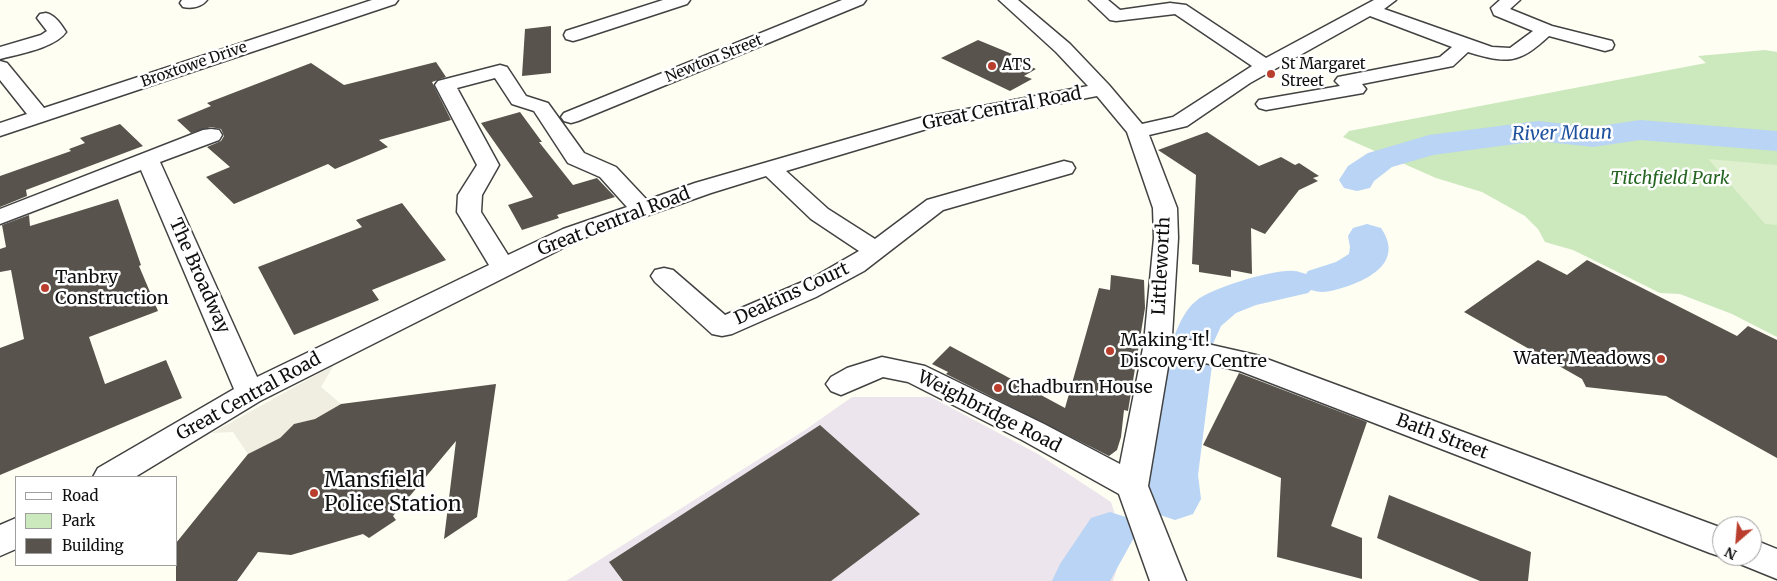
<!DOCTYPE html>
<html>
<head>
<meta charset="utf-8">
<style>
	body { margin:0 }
	#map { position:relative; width:1777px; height:581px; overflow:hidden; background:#fefef3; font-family:Merriweather,serif }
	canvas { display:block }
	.legend { position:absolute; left:15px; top:476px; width:162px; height:90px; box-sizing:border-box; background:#fff; border:1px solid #9f9f9f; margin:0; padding:6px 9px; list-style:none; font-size:15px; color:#0f0f0f }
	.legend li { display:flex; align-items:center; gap:10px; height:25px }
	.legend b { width:25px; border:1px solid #9f9f9f }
	.north { position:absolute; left:1712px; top:516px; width:50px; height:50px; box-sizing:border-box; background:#fff; border:1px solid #9f9f9f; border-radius:50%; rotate:207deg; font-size:14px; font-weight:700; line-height:20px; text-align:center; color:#0f0f0f }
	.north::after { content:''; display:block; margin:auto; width:18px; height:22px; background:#ba3e2d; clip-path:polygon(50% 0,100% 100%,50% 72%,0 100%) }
</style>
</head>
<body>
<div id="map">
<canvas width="1777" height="581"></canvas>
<ul class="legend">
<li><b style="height:6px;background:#fff"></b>Road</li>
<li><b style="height:14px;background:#cce8bd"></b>Park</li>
<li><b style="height:14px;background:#58534c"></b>Building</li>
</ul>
<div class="north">N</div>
</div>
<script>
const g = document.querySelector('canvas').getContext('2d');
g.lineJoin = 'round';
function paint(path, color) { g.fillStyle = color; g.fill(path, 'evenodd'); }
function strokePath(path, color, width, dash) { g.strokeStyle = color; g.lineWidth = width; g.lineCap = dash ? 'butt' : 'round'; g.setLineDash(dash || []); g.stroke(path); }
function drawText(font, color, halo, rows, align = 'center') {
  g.font = font + ' Merriweather,serif'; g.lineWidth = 5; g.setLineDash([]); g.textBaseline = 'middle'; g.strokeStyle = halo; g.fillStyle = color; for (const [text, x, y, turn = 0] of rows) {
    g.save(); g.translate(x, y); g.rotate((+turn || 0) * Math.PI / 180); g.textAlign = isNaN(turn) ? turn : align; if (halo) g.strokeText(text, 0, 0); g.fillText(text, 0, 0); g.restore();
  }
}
paint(new Path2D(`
	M852 397H931L1038 454 1111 502 1122 536 1120 559 1113 581H566L805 430Z`), '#ede5ed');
paint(new Path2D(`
	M1765 50 1777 52V337L1732 314 1680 294 1660 293 1573 250 1545 242 1538 229 1525 216 1482 192 1436 178 1343 137 1349 131 1706 63 1698 56Z`), '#cce8bd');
paint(new Path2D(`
	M1708 159 1777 165V225L1765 224Z`), '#def0ce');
paint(new Path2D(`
	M334 365 321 387 341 404 315 419 294 424 280 438 248 454 233 432 212 433Z`), '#efeee1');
paint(new Path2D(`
	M1640 120 1777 131V151L1640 140 1593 147 1538 141 1433 155 1392 167 1374 181 1370 188 1357 191 1344 188 1339 180 1348 166 1368 153 1429 135 1538 121 1593 127Z
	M1367 224 1381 228C1403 260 1373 278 1345 287 1331 291 1324 294 1311 290L1308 293 1256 305 1236 313 1221 326 1211 348 1198 351 1206 354 1212 365 1198 475 1201 499 1193 514 1175 520 1157 514 1149 499 1148 475 1168 365 1174 354 1188 350 1181 348 1174 337C1179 324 1185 310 1196 301 1211 288 1274 269 1294 271 1298 271 1302 273 1306 274L1308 271 1336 262 1349 254 1350 247 1348 236 1353 228Z
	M1110 512 1129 518 1136 534 1110 581H1052L1060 564 1091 518Z`), '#b9d4f4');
paint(new Path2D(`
	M551 26V73L522 76 525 29Z
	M978 40 1012 54 1008 57 1036 69 1024 76 1032 79 1010 91 941 58Z
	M436 62 446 77 432 82 451 120 379 140 388 147 335 169 328 164 234 204 206 177 230 167 207 147 221 141 224 136 221 129 211 127 191 133 177 120 211 106 207 103 311 63 344 85Z
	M520 112 542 142H539L573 185 597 178 615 197 557 215 559 218 522 230 508 205 533 197 481 123Z
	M120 124 143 146 26 190 27 196 0 207V176L71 151 69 149 85 143 80 138Z
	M1207 132 1259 166 1281 157 1295 165 1299 163 1319 176 1313 178 1318 181 1299 190 1265 234 1251 228 1252 274 1231 270V277L1199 272V265L1192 264 1196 175 1158 150Z
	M118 199 141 265 139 266 158 311 89 337 105 384 166 360 182 398 0 475V348L24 339 11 270 0 272V249L6 247 2 225 29 215 30 226Z
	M402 203 446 260 372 290 379 300 294 335 258 267 362 227 356 220Z
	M1538 260 1567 275 1587 260 1737 336 1748 326 1777 340V458L1666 396 1586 387 1582 379 1464 312Z
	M1111 275 1144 280 1145 308 1128 411 1124 410 1121 437 1117 450 1109 456 946 374 948 372 932 364 950 346 1065 408 1099 288 1110 290Z
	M1239 373 1367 422 1331 526 1362 538V579L1277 557 1281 478 1203 445Z
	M496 384 477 517 444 539 456 441 393 516 396 520 369 538 363 534 291 555 258 552 237 581H176V543L248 454 280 438 294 424 315 419 341 404Z
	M820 425 920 514 831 581H623L609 562Z
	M1389 495 1531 552 1528 581H1480L1377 538Z`), '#58534c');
const minor = new Path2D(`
	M182 0H207C202 7 191 9 183 7L180 3Z
	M372 0H398L395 4 0 136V123L27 114 0 80V61L7 63 44 108Z
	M663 0H690L687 4 580 39 573 41 566 39 564 35 566 31Z
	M842 0H866L863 4 578 121 571 123 564 121 561 117 564 113Z
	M999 0H1018L1070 44 1109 85 1142 124 1173 117 1252 66 1175 14 1116 21 1110 20 1089 0H1108L1120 10 1170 3 1186 5 1266 58 1374 0H1396L1384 9 1492 47 1510 48 1533 31 1494 15 1491 8 1500 0H1520L1510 9 1552 26 1612 41 1614 45 1612 49 1605 51 1549 36C1519 64 1507 64 1468 52L1453 66 1362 84 1366 89 1363 93 1266 110 1259 108 1256 104 1259 100 1340 86 1335 81 1338 77 1440 57 1452 47 1370 16 1250 83 1187 126 1149 135 1177 208 1178 238 1172 336 1256 355 1722 528V556H1726L1722 557 1710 553 1240 371 1170 355 1148 486 1186 581H1150L1119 494 1022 440 908 382 883 377 841 395 831 391 826 384 831 377 847 368 882 357 925 366 1044 424 1120 464 1144 343 1154 238 1153 208 1127 132 1097 96 930 128 786 171 828 209 875 239 927 200 1064 161 1072 163 1075 168 1072 173 943 210 864 271 816 297 732 334 722 336 712 334 655 282 651 276 655 270 664 268 673 270 725 315 814 277 859 251 811 219 766 176 711 193 581 239 260 401 135 477H93L98 468 234 389 141 170 0 224V209L203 130 211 129 219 130 222 135 219 140 160 162 257 377 489 265 457 212 458 195 477 165 435 85 438 81 500 65 507 67 526 96 548 103 584 153 616 167 647 200 695 183 920 118 1088 86 1056 52ZM495 78 512 104 534 111 568 163 600 177 627 207 563 229 508 255 481 212 482 195 499 165 457 88Z
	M46 13C55 15 61 24 66 32 55 48 19 54 0 59V47L41 35 47 31 37 18 40 14Z
	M16 518V549L0 556V525Z
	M1752 539 1777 549V579L1740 564 1736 556H1752Z`);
strokePath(minor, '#424242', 3);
paint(minor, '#fff');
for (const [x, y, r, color] of [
	[992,66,5,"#ba3e2d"],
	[1271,74,5,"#ba3e2d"],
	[45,288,5,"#ba3e2d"],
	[1110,351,5,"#ba3e2d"],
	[1661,359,5,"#ba3e2d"],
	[998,388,5,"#ba3e2d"],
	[314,493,5,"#ba3e2d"]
]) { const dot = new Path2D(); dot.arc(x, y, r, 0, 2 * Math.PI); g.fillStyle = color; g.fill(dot); strokePath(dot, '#fff', 2); }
drawText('15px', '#0f0f0f', '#fff', [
	["Newton Street",714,59,-22],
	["Broxtowe Drive",194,65,-19]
]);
drawText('15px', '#0f0f0f', '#fff', [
	["St Margaret",1281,65],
	["Street",1281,82],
	["ATS",1002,66]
], 'left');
drawText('18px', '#0f0f0f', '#fff', [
	["Great Central Road",1002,109,-11],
	["Great Central Road",614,222,-21],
	["Littleworth",1162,266,-87],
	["The Broadway",199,276,66],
	["Deakins Court",792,294,-25],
	["Great Central Road",249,397,-29],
	["Weighbridge Road",989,412,27],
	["Bath Street",1442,437,21]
]);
drawText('italic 18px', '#246522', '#fff', [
	["Titchfield Park",1670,179]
]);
drawText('18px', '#0f0f0f', '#fff', [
	["Tanbry",55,278],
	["Construction",55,299],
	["Making It!",1120,341],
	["Discovery Centre",1120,362],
	["Water Meadows",1651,359,"right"],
	["Chadburn House",1008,388]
], 'left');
drawText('italic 19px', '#1d509d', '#fff', [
	["River Maun",1562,134,-1]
]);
drawText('21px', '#0f0f0f', '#fff', [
	["Mansfield",324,481],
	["Police Station",324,505]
], 'left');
</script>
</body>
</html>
